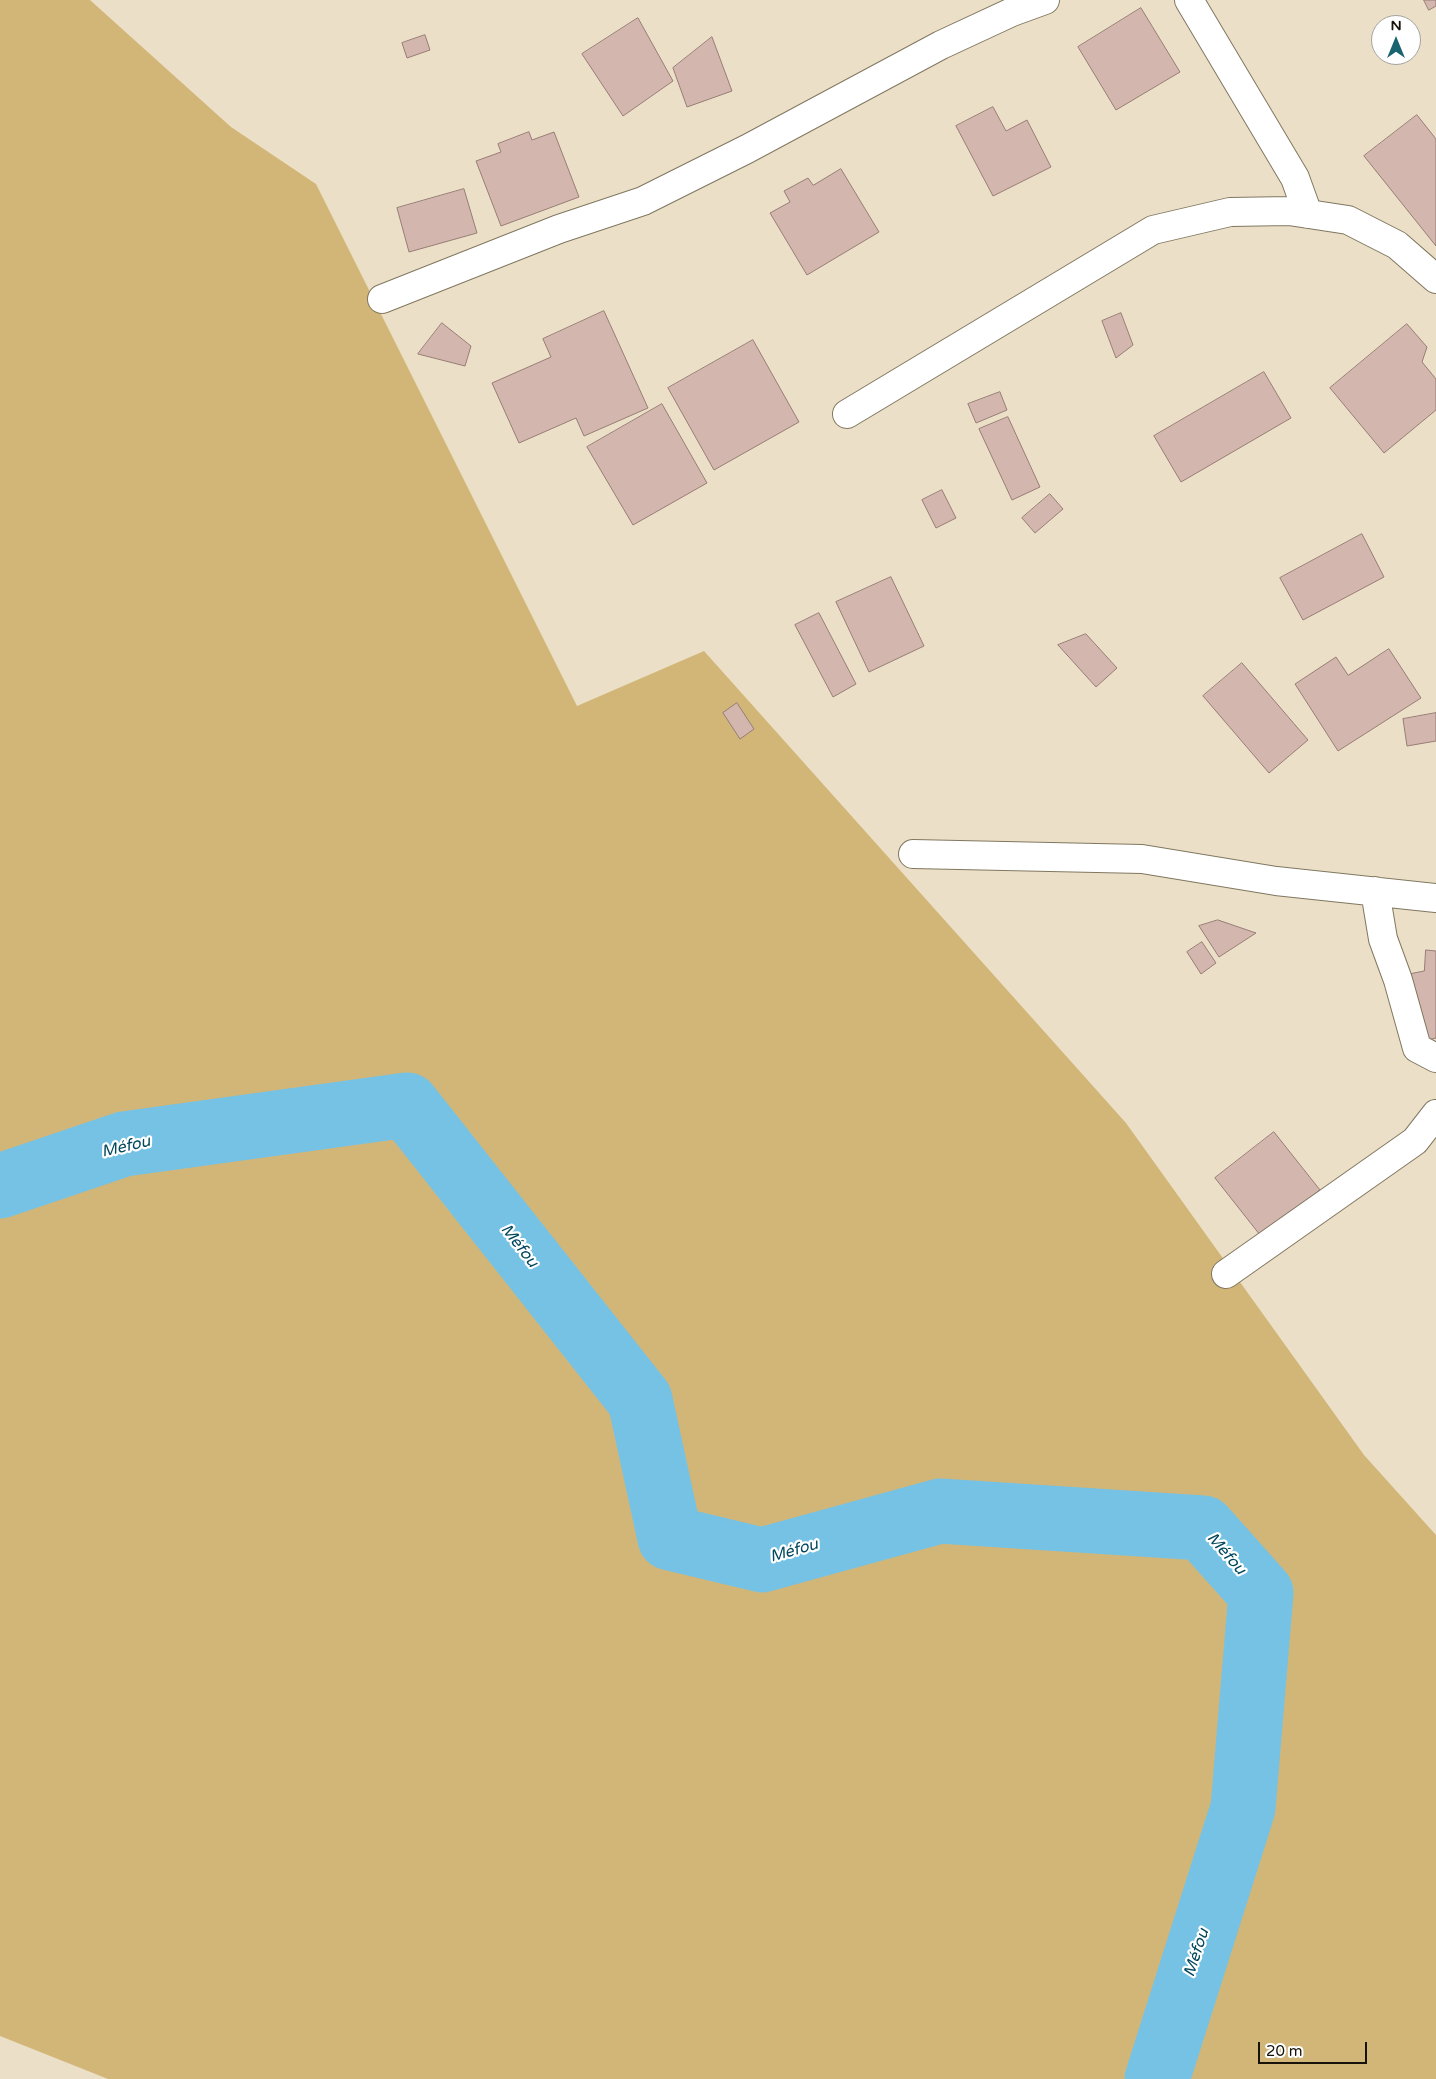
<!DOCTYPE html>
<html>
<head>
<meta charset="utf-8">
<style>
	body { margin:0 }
	#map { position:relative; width:1436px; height:2079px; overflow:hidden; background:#ebe0c7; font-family:"Varela Round",sans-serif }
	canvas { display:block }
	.north { position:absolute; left:1371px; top:15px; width:50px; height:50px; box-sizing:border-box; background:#fff; border:1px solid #a2a19d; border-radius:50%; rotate:0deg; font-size:14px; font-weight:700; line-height:20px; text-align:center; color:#17130a }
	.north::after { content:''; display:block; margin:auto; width:18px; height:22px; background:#1a6371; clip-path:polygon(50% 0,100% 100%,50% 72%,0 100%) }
	.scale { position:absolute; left:1258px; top:2042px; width:109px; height:22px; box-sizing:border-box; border:2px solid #17130a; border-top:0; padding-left:6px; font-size:15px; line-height:18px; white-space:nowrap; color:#17130a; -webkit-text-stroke:4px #fff; paint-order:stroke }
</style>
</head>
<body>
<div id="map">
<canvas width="1436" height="2079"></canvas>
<div class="north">N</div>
<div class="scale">20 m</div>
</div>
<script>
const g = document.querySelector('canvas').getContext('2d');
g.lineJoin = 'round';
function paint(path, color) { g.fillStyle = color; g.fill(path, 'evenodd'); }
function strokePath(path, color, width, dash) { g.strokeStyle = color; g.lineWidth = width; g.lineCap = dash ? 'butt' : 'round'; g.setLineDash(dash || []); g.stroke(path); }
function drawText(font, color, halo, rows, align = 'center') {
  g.font = font + ' "Varela Round",sans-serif'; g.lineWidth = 4.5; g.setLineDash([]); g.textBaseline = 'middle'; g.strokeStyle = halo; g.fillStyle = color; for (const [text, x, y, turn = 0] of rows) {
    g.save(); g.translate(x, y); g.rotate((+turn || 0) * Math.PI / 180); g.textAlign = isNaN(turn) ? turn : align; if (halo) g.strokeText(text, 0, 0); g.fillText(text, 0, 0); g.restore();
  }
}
paint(new Path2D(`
	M0 0H90L231 127 316 184 577 706 704 651 1126 1123 1364 1455 1436 1535V2079H108L0 2036Z`), '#d2b678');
strokePath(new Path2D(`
	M0 1186 124 1144 407 1105 640 1400 670 1538 762 1560 940 1511 1203 1528 1261 1593 1243 1808 1157 2079`), '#76c2e4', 65);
const building = new Path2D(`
	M1424 0H1436V6L1429 10Z
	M1141 8 1180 72 1116 110 1078 47Z
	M638 18 673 81 623 116 582 54Z
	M425 35 430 50 407 58 402 43Z
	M712 37 732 91 687 107 673 68Z
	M993 107 1006 131 1027 120 1051 167 993 196 956 126Z
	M1417 115 1436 139V246L1364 156Z
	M529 132 532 140 554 132 579 197 501 226 476 161 501 152 498 144Z
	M841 169 879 232 807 275 770 213 790 202 784 191 808 178 813 185Z
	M464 189 477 233 409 252 397 208Z
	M604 311 648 408 584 436 576 418 519 443 492 383 551 357 543 339Z
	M1121 313 1133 345 1116 358 1102 321Z
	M442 323 471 346 465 366 418 354Z
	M1407 324 1427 347 1422 362 1436 379V410L1384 453 1330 388Z
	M753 340 799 422 714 470 668 388Z
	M1264 372 1291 418 1181 482 1154 436Z
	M1000 392 1007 410 976 423 968 404Z
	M662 404 707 483 633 525 587 447Z
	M1008 417 1040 487 1012 500 979 429Z
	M942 490 956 518 936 528 922 500Z
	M1050 494 1063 509 1035 533 1022 518Z
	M1362 534 1384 577 1303 620 1280 578Z
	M891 577 924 646 869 672 836 602Z
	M819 613 856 684 833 697 795 625Z
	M1086 634 1117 668 1096 687 1058 645Z
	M1389 649 1421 698 1338 751 1295 684 1336 657 1348 675Z
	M1242 663 1308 740 1269 773 1203 696Z
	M737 703 754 729 740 739 723 713Z
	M1436 713V741L1407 746 1403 719Z
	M1218 920 1256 933 1219 957 1199 926Z
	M1202 942 1216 963 1201 974 1187 952Z
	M1426 950 1436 951V1038L1423 1041 1409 974 1424 971Z
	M1274 1132 1320 1190 1260 1235 1215 1178Z`);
paint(building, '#d3b6ae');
strokePath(building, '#977d75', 1);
const minor = new Path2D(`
	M1189 0 1295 178 1308 214
	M382 299 559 229 643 201 747 149 941 45 1012 12 1045 0
	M847 414 1153 230 1230 212 1289 211 1348 220 1397 245 1436 279
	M913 854 1142 859 1276 881 1436 898
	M1375 891 1383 939 1398 980 1417 1048 1436 1058
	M1226 1274 1415 1141 1436 1114`);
strokePath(minor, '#817760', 30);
strokePath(minor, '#fff', 28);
drawText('italic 16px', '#02475e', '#fff', [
	["Méfou",126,1147,-13],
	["Méfou",519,1246,52],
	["Méfou",794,1551,-16],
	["Méfou",1226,1554,49],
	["Méfou",1197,1953,-72]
]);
</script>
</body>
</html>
